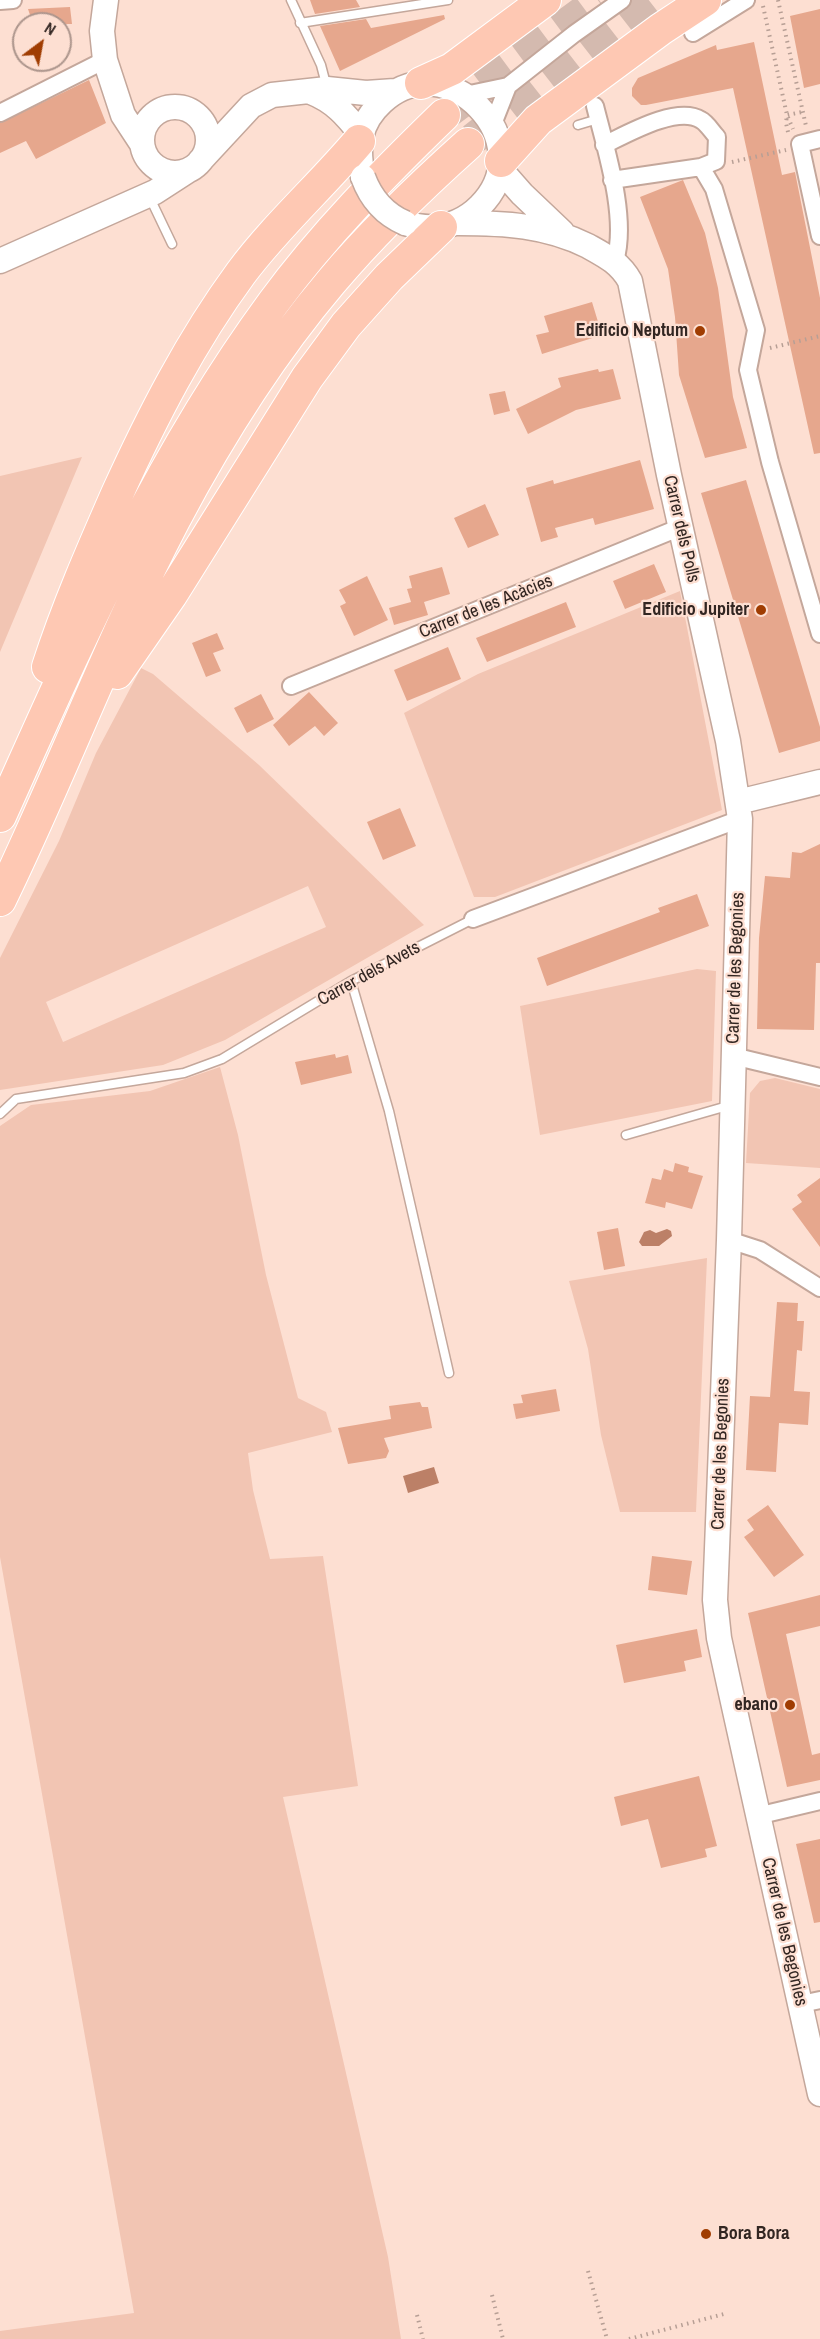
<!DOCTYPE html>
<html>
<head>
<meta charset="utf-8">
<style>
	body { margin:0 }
	#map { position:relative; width:820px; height:2339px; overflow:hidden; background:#fddfd2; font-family:"Archivo Narrow",sans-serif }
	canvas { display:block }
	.north { position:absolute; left:12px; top:12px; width:60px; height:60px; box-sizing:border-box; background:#fddfd2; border:2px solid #ac958c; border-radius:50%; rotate:32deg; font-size:16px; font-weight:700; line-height:24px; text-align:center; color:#322622 }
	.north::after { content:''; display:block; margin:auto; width:21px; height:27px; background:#a03d02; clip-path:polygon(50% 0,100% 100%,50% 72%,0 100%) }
</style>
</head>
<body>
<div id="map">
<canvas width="820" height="2339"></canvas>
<div class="north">N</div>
</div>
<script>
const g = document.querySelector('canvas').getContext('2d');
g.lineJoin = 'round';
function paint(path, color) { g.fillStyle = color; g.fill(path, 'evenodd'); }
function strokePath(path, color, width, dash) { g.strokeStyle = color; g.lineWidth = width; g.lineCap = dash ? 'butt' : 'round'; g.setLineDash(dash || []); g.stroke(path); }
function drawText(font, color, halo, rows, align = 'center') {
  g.font = font + ' "Archivo Narrow",sans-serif'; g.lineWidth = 4.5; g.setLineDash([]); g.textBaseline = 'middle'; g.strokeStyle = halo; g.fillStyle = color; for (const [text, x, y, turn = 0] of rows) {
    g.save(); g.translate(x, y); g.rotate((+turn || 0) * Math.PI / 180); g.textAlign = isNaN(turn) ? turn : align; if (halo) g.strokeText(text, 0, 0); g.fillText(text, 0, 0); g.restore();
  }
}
paint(new Path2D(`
	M82 457 0 652V476Z
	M680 591 722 810 495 897H474L404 713 478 674Z
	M141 668 153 674 259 765 424 925 225 1040 163 1065 0 1090V958L59 841 96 753ZM308 886 326 927 63 1042 46 1002Z
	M697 969 716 971 712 1101 540 1135 520 1006Z
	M220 1067 238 1135 266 1275 298 1398 326 1412 332 1432 248 1453 253 1490 270 1559 323 1556 358 1786 283 1797 388 2257 401 2339H0V2331L134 2313 0 1557V1126L31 1105 150 1091Z
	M775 1078 820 1089V1168L746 1163 750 1093 760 1081Z
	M707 1258 696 1512H620L601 1435 588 1349 569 1281Z`), '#f2c5b3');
paint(new Path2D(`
	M667 1229 671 1231 672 1236 659 1246H642L639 1242 644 1232 650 1230 656 1233Z
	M434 1467 439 1483 408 1493 403 1476Z`), '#bc8067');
paint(new Path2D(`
	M310 0H356L360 7 315 14Z
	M70 7 72 24H33L28 9Z
	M820 9V84L804 88 790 16Z
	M444 15 445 19 340 71 320 26 366 19 371 28Z
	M754 42 782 175 795 172 820 298V453L814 454 733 88 646 105H641L632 96V88L638 78 716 45 717 50Z
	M89 80 106 123 36 159 26 141 0 153V123Z
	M683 180 705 233 718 288 733 397 747 448 705 458 679 375 675 317 668 269 640 197Z
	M592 302 602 335 542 354 536 335 549 332 544 316Z
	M598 369 599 372 613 369 621 399 576 410 528 434 516 409 561 387 558 378Z
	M505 391 510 411 494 415 489 394Z
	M640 460 654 509 595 525 593 518 555 528 558 537 541 542 526 488 553 480 554 484Z
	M746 480 820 727V741L779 753 701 493Z
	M485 504 499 535 468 548 454 518Z
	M654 564 666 592 625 609 613 581Z
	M442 567 450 594 424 602 428 615 394 625 389 608 411 602 407 589 412 588 409 576Z
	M367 576 388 620 354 636 340 606 346 603 339 590Z
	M566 602 576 627 487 662 476 638Z
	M217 633 224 649 213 653 221 671 206 677 192 643Z
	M448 647 461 679 407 701 394 670Z
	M309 692 338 723 324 736 315 726 289 746 273 725Z
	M261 694 274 719 247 733 234 708Z
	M400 808 416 846 383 860 367 822Z
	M820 844V963H816L814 1030 757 1029 759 938 765 876 790 878 792 852 801 853Z
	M697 894 709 926 547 986 537 958 660 912 658 908Z
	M335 1054 336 1058 348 1055 352 1073 301 1085 295 1062Z
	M675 1163 689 1167 688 1172 703 1176 692 1209 666 1202 665 1208 645 1203 652 1178 661 1180 664 1169 673 1172Z
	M820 1178V1247L792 1209 802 1202 797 1195Z
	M618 1228 625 1266 604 1270 597 1232Z
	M777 1302 798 1303 797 1321H804L802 1351 797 1350 794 1391 810 1392 808 1425 779 1423 776 1472 746 1470 750 1396 770 1397Z
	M556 1389 560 1411 516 1419 513 1404 523 1403 521 1395Z
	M420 1402 422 1407H428L432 1428 384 1438 389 1451 386 1458 348 1464 338 1428 391 1419 389 1406Z
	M768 1505 804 1555 774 1577 744 1537 754 1530 747 1520Z
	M652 1556 692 1561 687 1595 648 1590Z
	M820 1595V1626L786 1634 812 1755 820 1753V1780L787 1787 748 1613Z
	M697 1629 702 1657 684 1661 686 1671 624 1683 616 1645Z
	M699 1776 717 1846 705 1849 707 1857 661 1868 648 1819 621 1826 614 1797Z
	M820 1839V1922L814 1923 796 1844Z`), '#e6a78d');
strokePath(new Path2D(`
	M444 115 599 0
	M473 139 651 0`), '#d4baaf', 32, [32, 16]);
const lane = new Path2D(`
	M291 0 321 65 327 88
	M300 23 448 0
	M578 125 598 119
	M150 198 172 244
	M351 981 389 1111 449 1373
	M0 1114 16 1099 184 1073 222 1059 351 981 473 919
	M626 1135 731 1105`);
const street = new Path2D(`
	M0 1 13 0
	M693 33 746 0
	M465 95 508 86 574 34 622 0
	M595 106C606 150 628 218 615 261
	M0 113 105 60
	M493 124 508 86
	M820 139 800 144 820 236
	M604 145C627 134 677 105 701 120 707 123 712 132 717 137L716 161 701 167 612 180
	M701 167 714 189 756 330 748 370 770 462 820 634
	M291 686 681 527
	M473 919 740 819
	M733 1056 820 1077
	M729 1240 760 1250 820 1288
	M757 1816 820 1801
	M801 2004 820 2000`);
const secondary = new Path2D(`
	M106 0 102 31 105 60 123 115 142 144
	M311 92C334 101 346 115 361 134
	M142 140a33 33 0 1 1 66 0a33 33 0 1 1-66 0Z
	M200 161 251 106 272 95 327 89 366 93 395 91
	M500 169 522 194 562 232
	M363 177C357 147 358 124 382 102 446 42 544 142 480 206 459 227 434 232 405 223
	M458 223C504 223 546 225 588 246 606 256 620 263 630 281L669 475 728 741 740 819 729 1240 715 1600 719 1638 729 1684 820 2094
	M0 261 155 192 189 170
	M738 802 820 782`);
const highway = new Path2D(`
	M421 83 452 69 545 0
	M501 161 538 120 661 29 705 0
	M48 667C67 608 92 551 117 494 152 417 191 341 241 273 276 226 321 186 359 141
	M117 673 171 595 307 378 346 325 389 277 441 227
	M0 816C80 638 156 462 273 303 323 235 383 174 444 115
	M0 900C61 775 109 644 174 520 218 437 270 354 331 282 373 232 420 187 468 144`);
strokePath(lane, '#c4a79b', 11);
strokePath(street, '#c4a79b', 20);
strokePath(secondary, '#c4a79b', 27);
strokePath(highway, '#fff', 34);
strokePath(new Path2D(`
	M778 0 806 126
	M763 6 787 115 793 129
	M788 132 786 123 787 115 802 112
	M732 162 786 150
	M770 348 820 336
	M588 2271 607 2339
	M492 2295 503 2339
	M417 2315 423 2339
	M629 2339 724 2314`), '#b79f95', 4, [1.5, 4.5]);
strokePath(lane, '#fff', 8);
strokePath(street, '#fff', 16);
strokePath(secondary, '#fff', 24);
strokePath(highway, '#fec8b3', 32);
const secondaryBridge = new Path2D(`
	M363 177C371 199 384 214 405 223`);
strokePath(secondaryBridge, '#c4a79b', 27, []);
strokePath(secondaryBridge, '#fff', 24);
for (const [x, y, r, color] of [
	[700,331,6,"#a03d02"],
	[761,610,6,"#a03d02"],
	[790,1705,6,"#a03d02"],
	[706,2234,6,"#a03d02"]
]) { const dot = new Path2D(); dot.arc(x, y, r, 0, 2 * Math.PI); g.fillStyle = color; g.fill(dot); strokePath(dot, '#fddfd2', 2); }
drawText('bold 18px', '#322622', '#fddfd2', [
	["Edificio Neptum",688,331],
	["Edificio Jupiter",749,610],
	["ebano",778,1705],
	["Bora Bora",718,2234,"left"]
], 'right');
drawText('18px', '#322622', '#fddfd2', [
	["Carrer dels Polls",681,529,77],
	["Carrer de les Acàcies",486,607,-22],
	["Carrer de les Begonies",736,968,-88],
	["Carrer dels Avets",369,974,-29],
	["Carrer de les Begonies",721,1454,-88],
	["Carrer de les Begonies",784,1932,77]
]);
</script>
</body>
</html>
